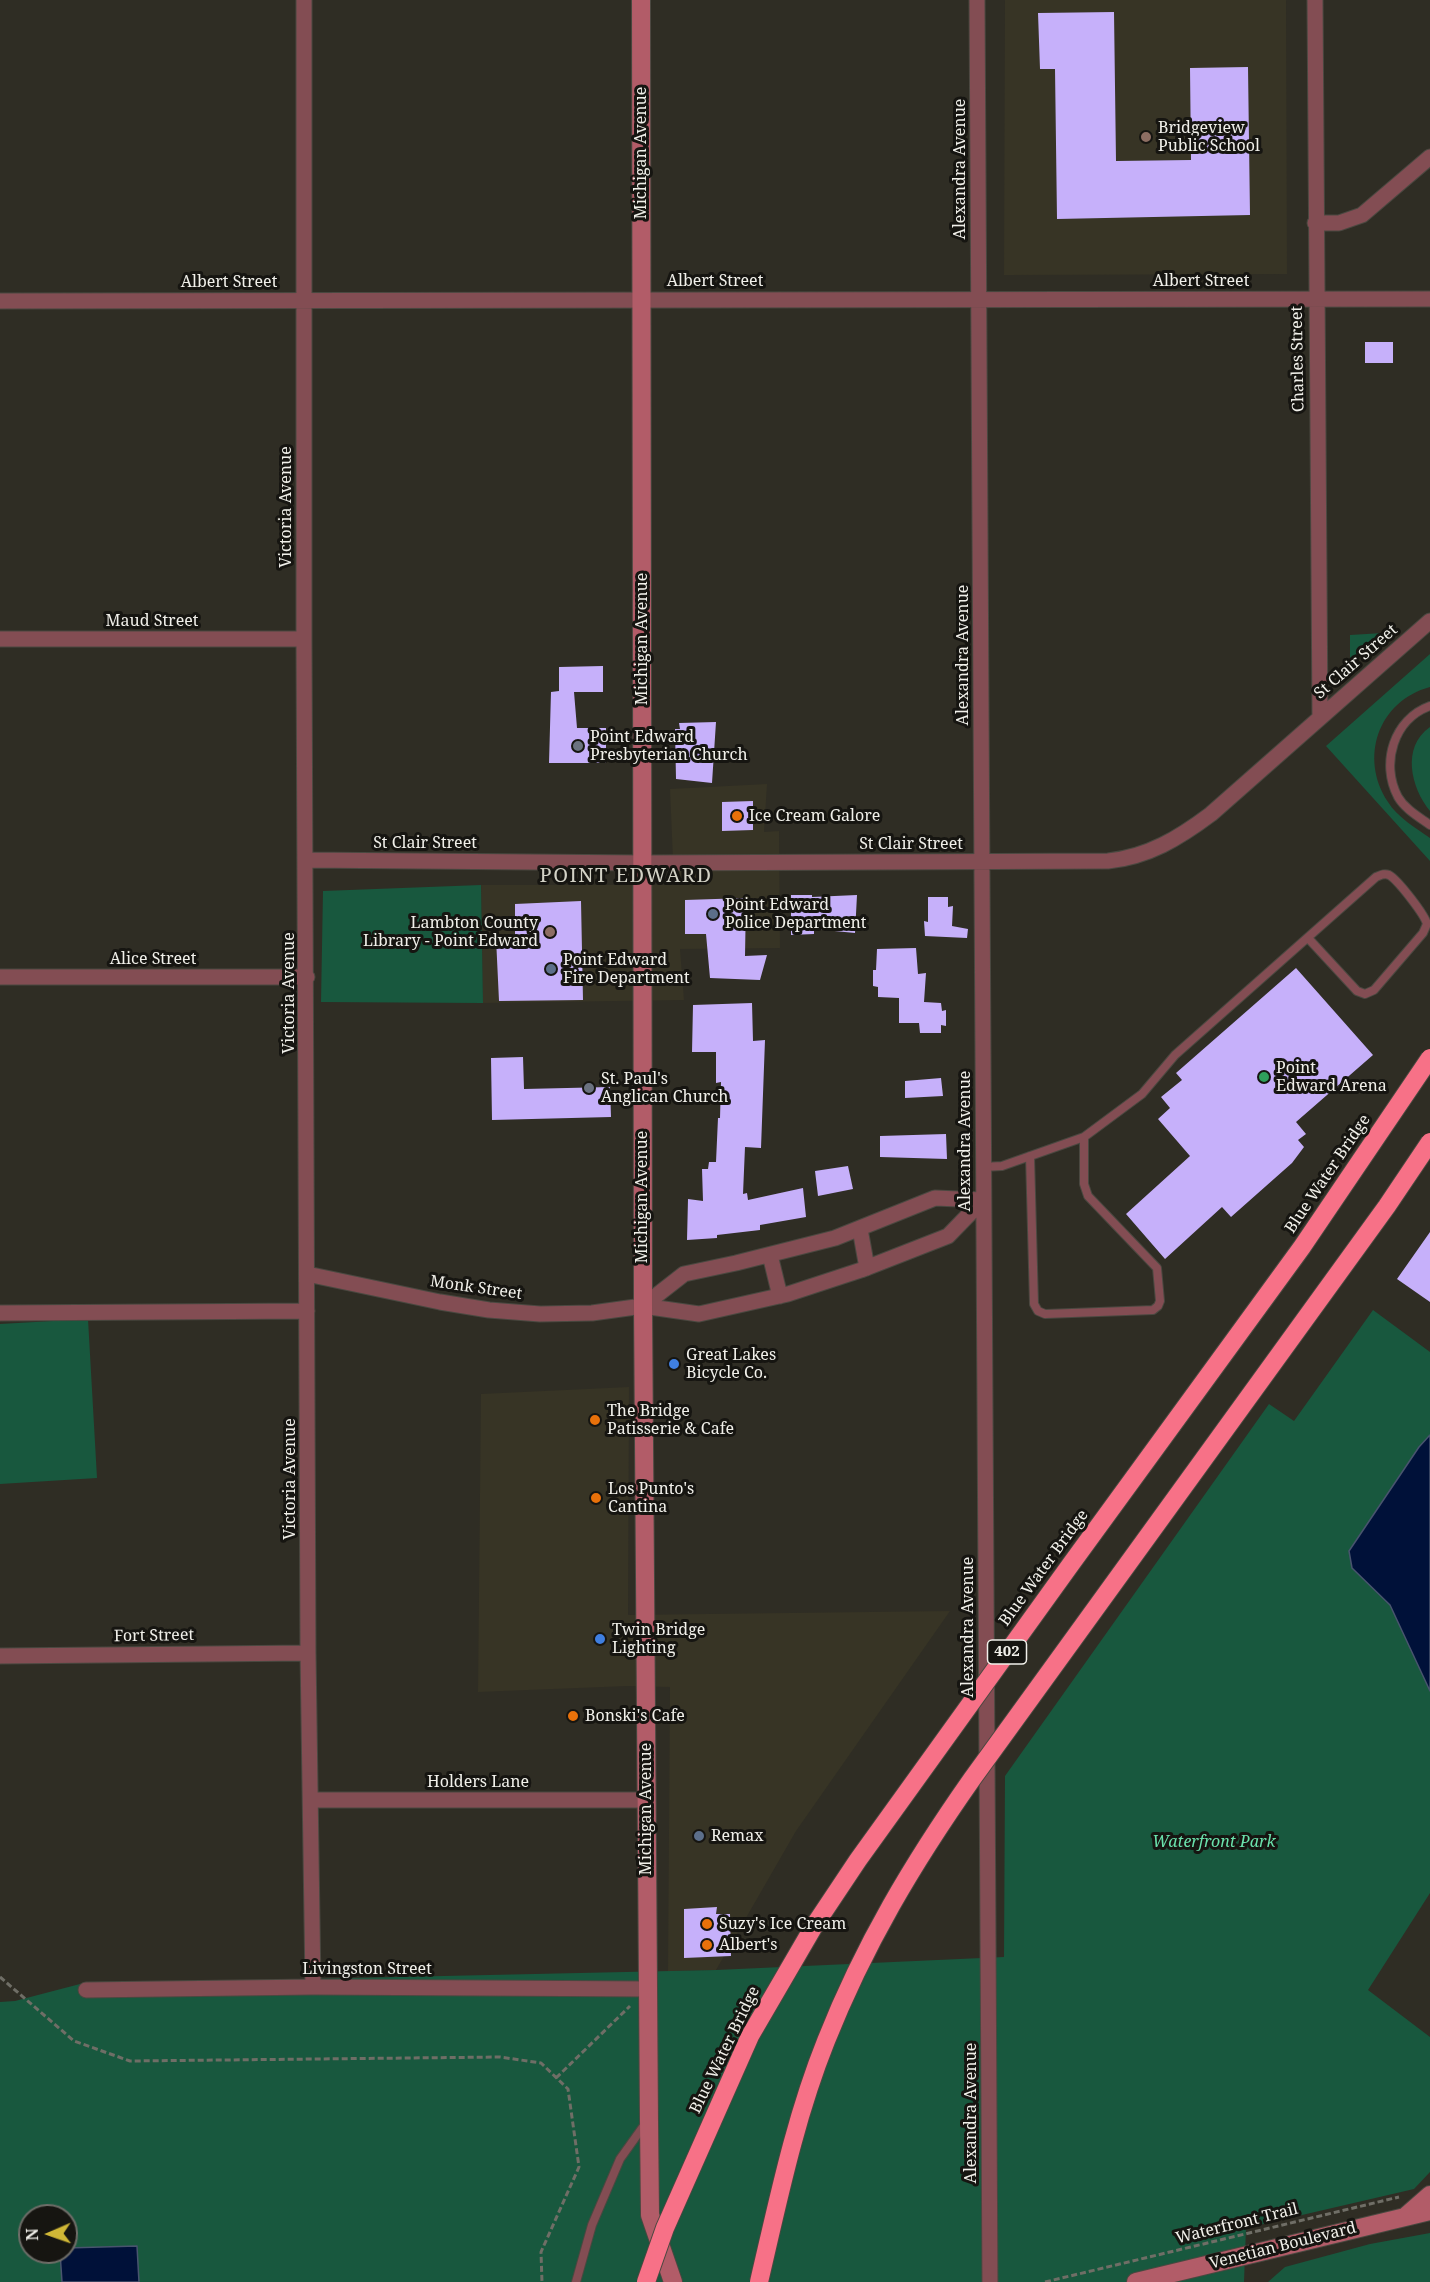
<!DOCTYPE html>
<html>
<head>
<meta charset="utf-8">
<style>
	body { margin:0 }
	#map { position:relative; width:1430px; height:2282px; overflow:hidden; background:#2f2d24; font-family:"Noto Serif",serif }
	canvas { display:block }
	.north { position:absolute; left:18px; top:2204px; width:60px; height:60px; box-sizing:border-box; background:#161511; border:2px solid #6e6d68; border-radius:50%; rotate:268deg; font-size:16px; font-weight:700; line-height:24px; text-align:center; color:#f1f0ea }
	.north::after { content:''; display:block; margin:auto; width:21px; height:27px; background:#d0b736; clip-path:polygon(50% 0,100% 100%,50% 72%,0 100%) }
</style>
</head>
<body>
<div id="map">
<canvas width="1430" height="2282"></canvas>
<div class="north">N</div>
</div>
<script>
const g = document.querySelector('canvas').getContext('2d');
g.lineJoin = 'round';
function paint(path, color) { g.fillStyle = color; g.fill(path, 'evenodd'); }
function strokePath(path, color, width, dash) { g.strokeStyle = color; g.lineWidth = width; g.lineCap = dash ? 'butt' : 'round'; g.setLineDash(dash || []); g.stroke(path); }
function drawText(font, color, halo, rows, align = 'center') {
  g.font = font + ' "Noto Serif",serif'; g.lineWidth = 6; g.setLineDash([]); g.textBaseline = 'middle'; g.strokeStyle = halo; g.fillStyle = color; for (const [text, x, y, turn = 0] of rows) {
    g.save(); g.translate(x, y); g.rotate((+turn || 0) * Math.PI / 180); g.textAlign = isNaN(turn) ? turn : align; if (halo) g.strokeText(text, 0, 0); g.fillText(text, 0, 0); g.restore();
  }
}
paint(new Path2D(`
	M1005 0H1286L1287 274 1004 275Z
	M767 784 764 832 779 831 780 948 680 949 684 1000 483 1003 481 885H674L670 789Z
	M629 1387 628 1615 950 1611 796 1831 716 1970 668 1971 670 1687 628 1686 478 1692 481 1394Z`), '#373425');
paint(new Path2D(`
	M1383 633 1350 661V635Z
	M1430 654V687C1378 701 1359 758 1388 802 1397 817 1416 828 1430 838V861L1326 746Z
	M1430 727V811C1411 788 1401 747 1430 727Z
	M481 885 483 1003 321 1002 323 891Z
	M1373 1310 1430 1352V1893L1368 1990 1430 2037V2172L1414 2189 1246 2228 1244 2282H0V2002L15 2001 80 1984 716 1970 1004 1957 1005 1776 1269 1404 1294 1421ZM30 2216H66V2252H30Z
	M88 1319 97 1478 0 1484V1324Z
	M1430 2233V2282H1268L1285 2267 1370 2244Z`), '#18583e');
const water = new Path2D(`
	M1430 1435V1691L1390 1605 1352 1568 1349 1551 1419 1447Z
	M137 2246 139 2282H62L60 2252H66V2248Z`);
paint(water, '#001139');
strokePath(water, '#48546e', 1.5);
paint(new Path2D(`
	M1114 12 1116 161 1191 160 1190 68 1248 67 1250 215 1057 219 1055 69H1040L1038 13Z
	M1365 342H1393V363H1365Z
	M603 666V692H574L577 728H606V763H549L551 692 559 691V667Z
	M716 722 712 783 676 779 675 729H680L679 723Z
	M753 801V830L722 831V802Z
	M791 895H812V897L857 895 855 933 814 929V934L791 935Z
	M928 897H948V907L953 906 952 926 968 929 967 938 925 936 924 921 928 922Z
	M746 898 745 956 767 955 760 980 710 978 706 934H685V900Z
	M581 901 583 1000 499 1001 496 938 515 937V904Z
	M916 948 918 974 926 973 924 1002 941 1003 942 1011 946 1010V1026L941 1025V1033H920L919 1023H899V998L878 997V987L873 986V970H876L877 949Z
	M1296 968 1373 1055 1296 1122 1306 1134 1298 1140 1304 1147 1292 1163 1231 1217 1222 1207 1165 1259 1126 1214 1190 1156 1158 1119 1170 1108 1161 1097 1182 1080 1176 1073Z
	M752 1003 753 1041 765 1040 761 1148 745 1147 743 1194 747 1193 748 1200 803 1188 806 1217 760 1225V1230L717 1235V1238L687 1240 688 1199 703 1201 702 1169H708L709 1162H716L718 1118H720L721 1082 716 1083V1052H692L693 1005Z
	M523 1057 524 1089 610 1087 611 1117 492 1120 491 1058Z
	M941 1078 943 1096 905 1098V1081Z
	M946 1134 947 1159 880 1157V1136Z
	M848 1166 853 1189 818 1196 815 1171Z
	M1430 1232V1302L1397 1279Z
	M717 1907 716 1914H730L731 1956 684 1958V1909Z`), '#c6b0fa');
const lane = new Path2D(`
	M1430 706C1394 719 1380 763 1398 797 1405 809 1419 817 1430 825
	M1030 1156 1034 1304 1038 1311 1045 1314 1153 1310 1158 1306 1160 1301 1157 1268 1088 1196 1084 1184V1137
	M983 1167 1002 1166 1084 1137 1142 1094 1175 1055 1376 877C1381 875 1384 873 1389 875 1398 880 1425 915 1427 924L1423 933 1374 990 1365 994 1357 991 1308 938
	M576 2282 592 2225 620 2159 645 2124`);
const street = new Path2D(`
	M304 0V639L308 1653 313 1987
	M977 0 990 2282
	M1315 0 1320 718
	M1315 223H1339L1362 215 1430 157
	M0 301 1430 299
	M0 639H304
	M306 860 642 863 1108 861C1148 857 1179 838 1211 814L1430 621
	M0 977H307
	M860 1229 867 1268
	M770 1255 780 1296
	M307 1274 440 1302 489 1310 540 1314 592 1313 643 1306 699 1314 788 1294 861 1270 948 1236 983 1200
	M643 1306 684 1274 736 1263 835 1238 935 1198 983 1200
	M0 1313 307 1311
	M0 1656 308 1653
	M311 1800H646
	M86 1990 313 1987 648 1989`);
const secondary = new Path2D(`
	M641 0 643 1306 649 2121 650 2215 673 2282
	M1406 2216 1430 2195
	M1136 2282 1430 2211`);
strokePath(lane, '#4a4840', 10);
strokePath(street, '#4a4840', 17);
strokePath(secondary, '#4a4840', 20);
strokePath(new Path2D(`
	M0 1977 74 2041 130 2061 500 2057 541 2063 568 2089 579 2167 541 2252 542 2282
	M556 2078 630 2006
	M1045 2282 1399 2197`), '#6f6e66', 3, [6, 3]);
strokePath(lane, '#834d53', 8);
strokePath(street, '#834d53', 15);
strokePath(secondary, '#b25c68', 18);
const highwayBridge = new Path2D(`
	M646 2282 665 2228 750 2036 814 1926 858 1860 1071 1564 1302 1247 1430 1058
	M759 2282C778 2201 795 2118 826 2041 864 1945 913 1863 972 1779L1387 1206 1430 1142`);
strokePath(highwayBridge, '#4a4840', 20, []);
strokePath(highwayBridge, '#f77187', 18);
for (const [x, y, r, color] of [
	[1146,137,6,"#8d6e63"],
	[578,746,6,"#6b7280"],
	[737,816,6,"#e8710a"],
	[713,914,6,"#5c6f8a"],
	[550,932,6,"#8d6e63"],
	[551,969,6,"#5c6f8a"],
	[1264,1077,6,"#2e9e5b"],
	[589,1088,6,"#6b7280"],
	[674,1364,6,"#3f7fe0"],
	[595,1420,6,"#e8710a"],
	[596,1498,6,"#e8710a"],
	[600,1639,6,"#3f7fe0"],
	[573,1716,6,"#e8710a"],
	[699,1836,6,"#5c6f8a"],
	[707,1924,6,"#e8710a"],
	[707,1945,6,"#e8710a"]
]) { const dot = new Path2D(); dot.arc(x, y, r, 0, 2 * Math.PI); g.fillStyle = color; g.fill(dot); strokePath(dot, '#161511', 2); }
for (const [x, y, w] of [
	[1007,1652,39]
]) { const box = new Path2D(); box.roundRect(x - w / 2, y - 12, w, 24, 4.5); g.fillStyle = '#161511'; g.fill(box); strokePath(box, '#f1f0ea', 1.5); }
drawText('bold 15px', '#f1f0ea', null, [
	["402",1007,1652]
]);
drawText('16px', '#f1f0ea', '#161511', [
	["Bridgeview",1158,128],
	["Public School",1158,146],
	["Point Edward",590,737],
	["Presbyterian Church",590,755],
	["Ice Cream Galore",749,816],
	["Point Edward",725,905],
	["Police Department",725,923],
	["Lambton County",538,923,"right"],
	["Library - Point Edward",538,941,"right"],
	["Point Edward",563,960],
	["Fire Department",563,978],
	["Point",1276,1068],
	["Edward Arena",1276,1086],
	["St. Paul's",601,1079],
	["Anglican Church",601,1097],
	["Great Lakes",686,1355],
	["Bicycle Co.",686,1373],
	["The Bridge",607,1411],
	["Patisserie & Cafe",607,1429],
	["Los Punto's",608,1489],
	["Cantina",608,1507],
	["Twin Bridge",612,1630],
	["Lighting",612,1648],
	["Bonski's Cafe",585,1716],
	["Remax",711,1836],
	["Suzy's Ice Cream",719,1924],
	["Albert's",719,1945]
], 'left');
drawText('16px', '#f1f0ea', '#161511', [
	["Michigan Avenue",641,153,-90],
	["Alexandra Avenue",960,169,-90],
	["Albert Street",715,281],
	["Albert Street",1201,281],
	["Albert Street",229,282],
	["Charles Street",1298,359,-91],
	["Victoria Avenue",286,507,-90],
	["Maud Street",152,621],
	["Michigan Avenue",642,639,-90],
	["Alexandra Avenue",963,655,-90],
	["St Clair Street",1356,662,-41],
	["St Clair Street",425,843],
	["St Clair Street",911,844],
	["Alice Street",153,959],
	["Victoria Avenue",289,993,-90],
	["Alexandra Avenue",965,1141,-90],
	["Blue Water Bridge",1328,1174,-56],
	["Michigan Avenue",642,1197,-90],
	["Monk Street",476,1288,8],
	["Victoria Avenue",290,1479,-90],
	["Blue Water Bridge",1044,1568,-54],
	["Alexandra Avenue",968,1627,-90],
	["Fort Street",154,1636,-1],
	["Holders Lane",478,1782],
	["Michigan Avenue",646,1809,-90],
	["Livingston Street",367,1969],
	["Blue Water Bridge",725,2050,-64],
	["Alexandra Avenue",971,2113,-90],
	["Waterfront Trail",1237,2224,-14],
	["Venetian Boulevard",1283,2246,-14]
]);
drawText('italic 16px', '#6ae2ac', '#161511', [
	["Waterfront Park",1214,1842]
]);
g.letterSpacing = '1.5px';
drawText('20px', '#d3d2c6', '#161511', [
	["POINT EDWARD",626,876]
]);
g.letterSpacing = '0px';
</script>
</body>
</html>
